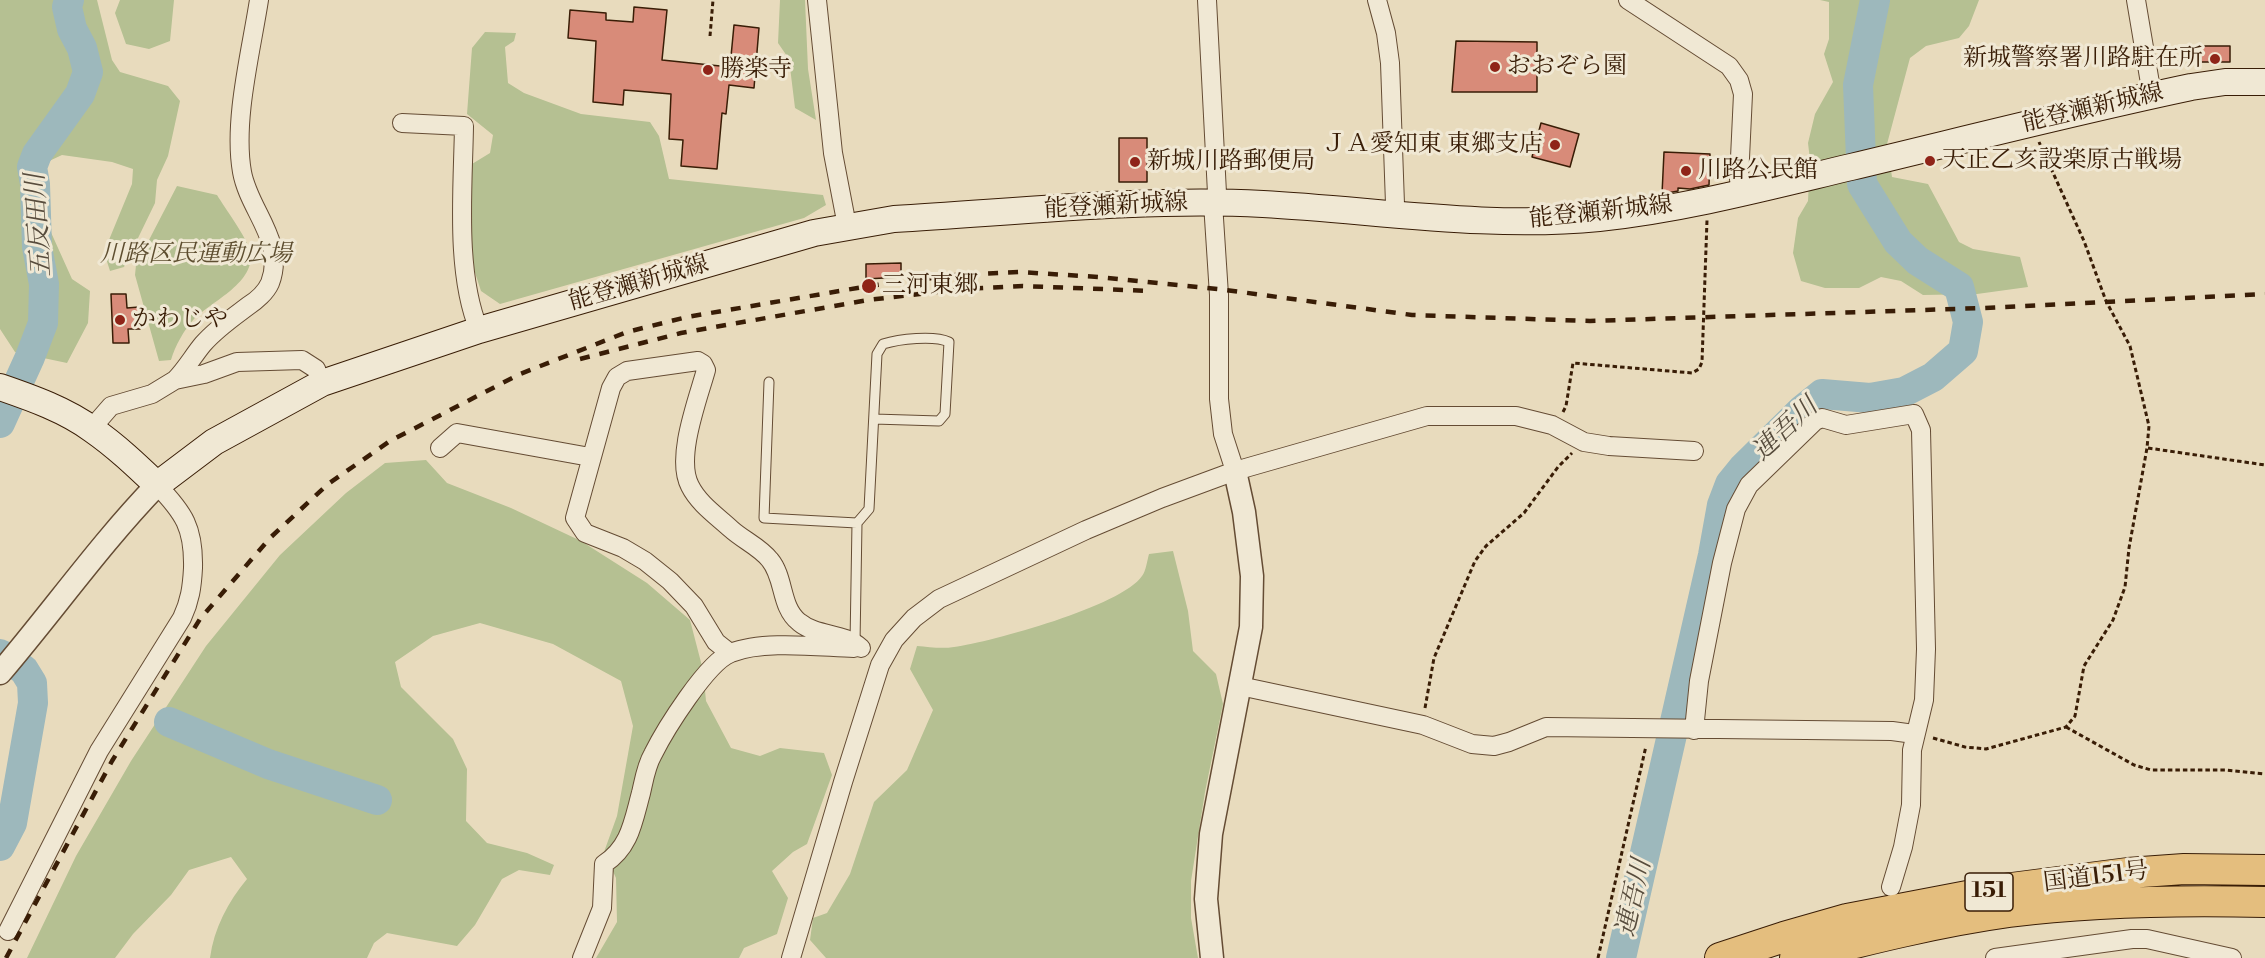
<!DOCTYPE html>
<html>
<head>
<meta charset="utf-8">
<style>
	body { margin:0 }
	canvas { display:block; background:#e8dbbd }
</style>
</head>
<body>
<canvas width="2265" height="958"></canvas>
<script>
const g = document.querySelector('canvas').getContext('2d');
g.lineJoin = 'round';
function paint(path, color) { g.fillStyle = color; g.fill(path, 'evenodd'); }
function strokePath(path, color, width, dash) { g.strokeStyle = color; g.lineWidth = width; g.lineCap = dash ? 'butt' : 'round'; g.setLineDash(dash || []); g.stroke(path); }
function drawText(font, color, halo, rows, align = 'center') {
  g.font = font + ' "Libre Bodoni","Noto Serif JP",serif'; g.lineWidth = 6; g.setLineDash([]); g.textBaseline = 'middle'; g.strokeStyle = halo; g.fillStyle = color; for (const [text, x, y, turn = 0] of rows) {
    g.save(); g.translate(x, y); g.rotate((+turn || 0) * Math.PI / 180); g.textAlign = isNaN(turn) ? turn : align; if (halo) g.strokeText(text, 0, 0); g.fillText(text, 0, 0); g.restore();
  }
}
paint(new Path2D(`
	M0 0H97L112 60 120 72 168 86 180 101 168 156 157 180 155 203 124 267 110 271 104 252 132 184 133 169 112 162 62 155 47 162 41 194 49 228 72 279 90 291 88 323 67 363 15 352 0 329Z
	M120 0H174L170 41 149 49 126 44 115 13Z
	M780 0H805L808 69 816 120 795 108 789 59 778 43Z
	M1820 0H1979L1969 26 1959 38 1926 46 1910 58 1887 144 1892 177 1928 184 1959 242 1973 249 2020 257 2028 287 1977 294 1923 295 1901 281 1881 277 1859 288H1825L1801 281 1793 253 1798 218 1808 201 1810 160 1808 143 1815 114 1833 82 1824 54 1829 39V2Z
	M485 32 516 33 514 41 505 47 508 83 524 93 581 114 650 122 659 136 669 179 823 195 826 205 804 218 500 304 481 291 466 245 472 164 490 153 493 135 467 114 472 48Z
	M177 186 217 195C225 208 247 238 250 251 257 282 212 301 194 319 184 330 175 346 171 360L159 361 135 275 136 265Z
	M426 460 447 483 511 508 581 541 647 583 690 620 703 670 706 701 731 748 760 756 780 748 824 753 832 775 807 844 793 852 772 871 788 898 777 934 744 948 739 958H596L617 922 616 878 604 852 617 816 633 726 621 681 553 644 480 623 433 636 395 662 401 687 453 739 467 769 466 821 487 843 527 853 554 865 550 875 519 870 502 879 475 925 457 946 387 933 374 943 367 958H210C214 928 228 902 247 879L231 857 189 870 171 895 133 934 115 958H27L76 856 131 761 206 646 280 555 346 493 385 463Z
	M1173 551 1188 611 1193 651 1216 674 1223 704 1205 792 1191 881V918L1198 958H826L810 940 813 918 827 913 850 874 874 802 907 770 933 710 910 669 917 646C929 647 942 649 954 647 991 642 1122 606 1142 576 1146 571 1147 561 1149 554Z`), '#b5c092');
strokePath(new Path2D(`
	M0 423 30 357 43 323 44 284 37 247 35 184 32 167 37 154 80 94 88 72 82 48 72 29 67 7 69 0
	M0 654 24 670 32 683 33 703 12 823 0 846
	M169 722 268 764 377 800
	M1621 958 1713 555 1722 505 1730 484 1743 468 1802 410 1822 394 1870 398 1904 392 1933 377 1963 351 1968 322 1959 287 1918 261 1898 242 1862 184 1858 85 1875 0`), '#9db8bc', 30);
const building = new Path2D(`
	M634 7 667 10 662 60 730 67 734 25 759 28 754 88 729 85 726 114 722 113 717 169 681 166 683 140 669 139 671 94 624 90 623 105 593 102 596 41 568 38 570 10 606 13V20L633 22Z
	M1456 41 1537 42V92H1452Z
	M2201 46H2230V62H2201Z
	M1541 123 1579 134 1570 167 1532 157Z
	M1119 138H1147V182H1119Z
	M1664 152 1710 154 1709 185 1690 189 1678 188V191L1662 194Z
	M901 263V277L866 279V264Z
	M111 294H126L127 308 139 307 140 329H128L129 343H113Z`);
paint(building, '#d88b79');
strokePath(building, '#391d06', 1.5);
const service = new Path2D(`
	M769 382 764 518 857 523
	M855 643 857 523 869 509 877 354 883 344C899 339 934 335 949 342L945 414 939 421 874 419`);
const minor = new Path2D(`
	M817 0 833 153 847 226
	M1207 0 1217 193 1213 203 1219 295V399L1223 434 1235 471
	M1377 0 1386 33 1390 63 1395 204 1394 214
	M1628 0 1729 66 1739 80 1743 94 1739 179 1741 194
	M2136 0 2152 95
	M402 123 464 126C463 189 455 272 479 330
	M175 380C186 369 193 356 203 344 216 329 232 318 248 306 256 301 266 292 270 283 286 241 249 211 242 172 233 121 251 52 259 0
	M91 429 111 406 152 394 175 380 204 374 237 362 302 360 316 369 322 383
	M440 448 457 433 590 457
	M730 653 716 642 694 606 670 581 645 561 623 548 585 533 575 518 611 388 617 377 627 371 698 361 703 364 706 370C698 399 675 458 690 486 699 504 717 516 731 529 743 540 760 547 770 560 785 578 780 607 799 622 817 637 844 632 861 648
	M1240 686 1423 725 1472 744 1494 746 1509 742 1546 727 1892 731 1914 734
	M1694 730 1699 681 1722 563 1736 509 1749 485 1815 421 1822 418 1846 425 1914 414 1921 430 1926 649 1924 700 1912 750 1911 805 1903 847 1891 887
	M8 931 99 751 182 618C190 601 192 587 193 568 194 528 184 513 157 485
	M582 958 602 908 604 864C630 847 633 822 641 793 644 780 646 766 653 754 665 730 707 662 731 653 763 640 819 647 854 648
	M791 958 843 782 880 665 894 640 914 618 939 599 1086 530 1162 498 1235 471 1427 416H1516L1552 425 1584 442 1609 446 1694 451
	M1995 958 2132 939H2147L2232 958`);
const tertiary = new Path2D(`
	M0 673C53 611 100 544 157 485
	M1212 958 1206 899 1211 834 1251 627 1252 576 1244 512 1235 471`);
const secondary = new Path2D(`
	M0 387C32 398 66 410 93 430 116 446 136 465 157 485L214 442 322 383 479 330 814 233 894 219C1016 212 1140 198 1263 204 1374 210 1487 229 1599 218 1684 209 1767 187 1851 167 1964 140 2077 111 2191 87L2225 82H2265`);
const trunk = new Path2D(`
	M1720 958 1784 937 1847 919 2004 889 2128 873 2184 869 2265 870
	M1795 958C1866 940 1937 922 2009 912 2094 901 2180 900 2265 902`);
strokePath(service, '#654c34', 11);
strokePath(minor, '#654c34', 20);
strokePath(tertiary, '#654c34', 25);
strokePath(secondary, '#391d06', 28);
strokePath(trunk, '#391d06', 32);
strokePath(new Path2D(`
	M710 36 713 0
	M1563 412 1566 406 1573 363 1692 373 1699 369 1702 362 1707 220
	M2148 448 2265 465
	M1425 708 1434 658 1475 561 1486 546 1524 513 1558 467 1572 453
	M2066 727 2134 765 2151 770H2226L2265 774
	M1933 738 1965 747 1986 749 2066 727 2075 716 2084 666 2113 620 2125 587 2129 548 2147 448 2149 426 2130 346 2106 301 2084 241 2039 142
	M1598 958 1646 746`), '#391d06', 3, [4.5, 3]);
strokePath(service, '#f0e8d4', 9);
strokePath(minor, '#f0e8d4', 18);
strokePath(tertiary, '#f0e8d4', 22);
strokePath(secondary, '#f0e8d4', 26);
strokePath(trunk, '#e4be7e', 30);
strokePath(new Path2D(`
	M580 359 681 333 868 300 962 289 1023 286 1152 291
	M6 958 112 761 200 619 270 538 328 484 390 441 520 374 627 332 687 317 869 286 956 275 1020 272 1099 277 1218 289 1412 315 1590 321 1983 308 2265 294`), '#391d06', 4.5, [10, 10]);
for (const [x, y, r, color] of [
	[2215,59,6,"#8f2418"],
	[1495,67,6,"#8f2418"],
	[708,70,6,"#8f2418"],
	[1555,145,6,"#8f2418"],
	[1930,161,6,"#8f2418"],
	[1135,162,6,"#8f2418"],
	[1686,171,6,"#8f2418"],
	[869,286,8,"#8f2418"],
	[120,320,6,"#8f2418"]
]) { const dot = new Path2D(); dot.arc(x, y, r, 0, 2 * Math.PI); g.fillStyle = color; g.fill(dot); strokePath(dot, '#f0e8d4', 2); }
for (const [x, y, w] of [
	[1989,892,48]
]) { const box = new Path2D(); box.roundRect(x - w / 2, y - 19, w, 38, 4.5); g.fillStyle = '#f0e8d4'; g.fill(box); strokePath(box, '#391d06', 1.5); }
drawText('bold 22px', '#391d06', null, [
	["151",1989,892]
]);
drawText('24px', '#391d06', '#f0e8d4', [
	["新城警察署川路駐在所",2203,59,"right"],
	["おおぞら園",1507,67],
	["勝楽寺",720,70],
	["ＪＡ愛知東 東郷支店",1543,145,"right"],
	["天正乙亥設楽原古戦場",1942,161],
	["新城川路郵便局",1147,162],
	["川路公民館",1698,171],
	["三河東郷",882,286],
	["かわじや",132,320]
], 'left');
drawText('24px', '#391d06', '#f0e8d4', [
	["能登瀬新城線",2093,109,-13],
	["能登瀬新城線",1116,207,-3],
	["能登瀬新城線",1601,213,-6],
	["能登瀬新城線",639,284,-16],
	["国道151号",2096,878,-7]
]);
drawText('italic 24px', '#5e4e30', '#f0e8d4', [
	["川路区民運動広場",196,255]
]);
drawText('italic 26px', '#574c3d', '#f0e8d4', [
	["五反田川",40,225,-94],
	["連吾川",1786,430,-43],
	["連吾川",1635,898,-77]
]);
</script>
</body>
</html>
